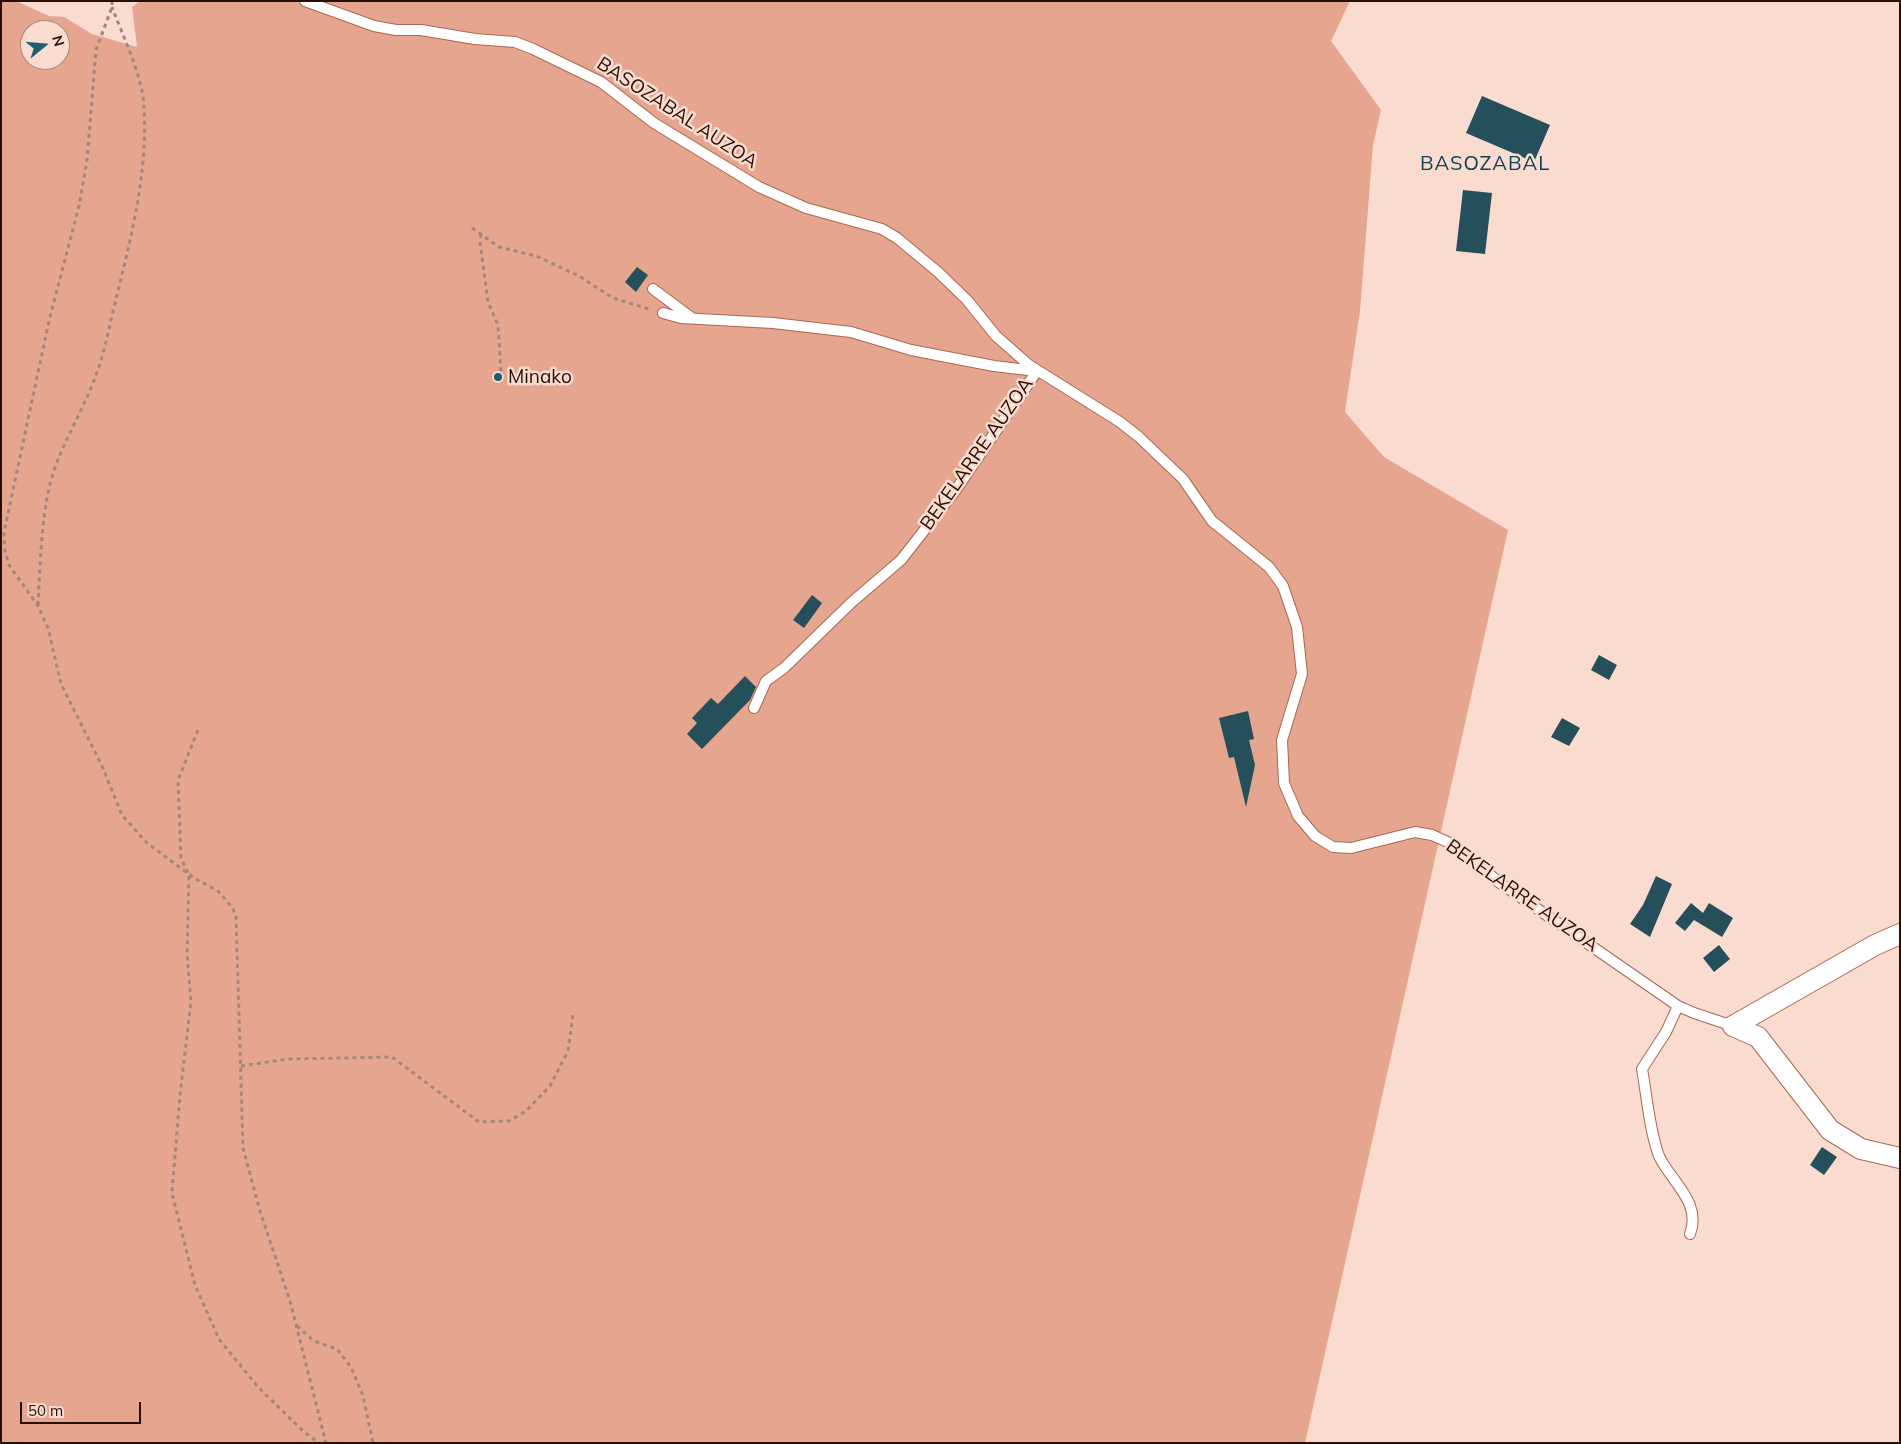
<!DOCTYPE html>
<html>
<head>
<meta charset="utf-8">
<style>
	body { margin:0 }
	#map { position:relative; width:1901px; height:1444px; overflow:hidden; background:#f9dbd0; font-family:Mulish,sans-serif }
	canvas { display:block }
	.frame { position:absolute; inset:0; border:2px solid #280f06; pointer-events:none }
	.north { position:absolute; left:20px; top:20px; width:50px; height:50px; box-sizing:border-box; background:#f9dbd0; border:1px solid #a5897f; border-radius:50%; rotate:73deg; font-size:14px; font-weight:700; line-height:20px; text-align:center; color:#280f06 }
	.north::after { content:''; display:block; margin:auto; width:18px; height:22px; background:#1b6072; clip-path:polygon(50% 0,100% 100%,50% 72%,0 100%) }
	.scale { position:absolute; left:20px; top:1402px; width:121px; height:22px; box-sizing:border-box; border:2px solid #280f06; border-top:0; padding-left:6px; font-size:15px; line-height:18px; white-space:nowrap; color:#280f06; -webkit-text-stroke:4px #f9dbd0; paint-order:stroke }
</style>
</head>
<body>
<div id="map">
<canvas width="1901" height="1444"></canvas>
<div class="frame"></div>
<div class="north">N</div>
<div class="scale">50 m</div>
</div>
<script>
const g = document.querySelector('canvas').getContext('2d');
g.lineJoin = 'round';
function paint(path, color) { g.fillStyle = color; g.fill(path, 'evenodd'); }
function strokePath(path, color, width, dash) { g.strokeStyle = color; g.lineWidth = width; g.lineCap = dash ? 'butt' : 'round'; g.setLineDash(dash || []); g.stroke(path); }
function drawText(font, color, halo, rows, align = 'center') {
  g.font = font + ' Mulish,sans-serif'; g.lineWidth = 5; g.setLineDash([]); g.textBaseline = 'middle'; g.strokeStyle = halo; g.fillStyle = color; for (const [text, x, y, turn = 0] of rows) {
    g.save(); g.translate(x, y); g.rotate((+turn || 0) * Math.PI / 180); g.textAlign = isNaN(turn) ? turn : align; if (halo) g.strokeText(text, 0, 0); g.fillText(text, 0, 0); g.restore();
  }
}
paint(new Path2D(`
	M1 1H16L49 16 64 17 92 34 137 47 132 7 140 1H1350L1331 41 1381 110 1373 145 1360 311 1345 412 1384 457 1508 530 1305 1443H1ZM30 30H60V60H30Z`), '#e6a58f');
paint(new Path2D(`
	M1482 96 1550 125 1534 162 1466 133Z
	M1463 190 1492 193 1485 254 1456 251Z
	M637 267 648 275 636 292 625 282Z
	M812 595 822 603 804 628 793 620Z
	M1599 655 1617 665 1609 680 1591 670Z
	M745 676 756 687 750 700 702 749 687 734 697 723 692 718 711 698 718 704Z
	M1248 711 1254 739 1249 740 1255 765 1246 807 1234 757 1229 758 1219 718Z
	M1562 718 1580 728 1569 746 1551 737Z
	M1656 876 1672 884 1650 937 1630 924 1643 905Z
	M1691 903 1703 913 1709 903 1733 918 1722 937 1694 920 1685 931 1675 923Z
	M1719 945 1730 959 1714 972 1703 958Z
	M1822 1147 1837 1157 1824 1175 1810 1165Z`), '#244f5b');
const service = new Path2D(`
	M305 1 374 26 396 30H421L475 39 515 42 533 49 601 82 654 123 759 187 806 208 882 229 897 238 938 272 967 300 996 336 1029 365 1120 422 1139 437 1183 479 1212 521 1269 567 1283 586 1297 627 1302 674 1282 740 1284 783 1298 816 1315 836 1333 847 1351 848 1415 832 1432 835 1452 844 1500 883 1678 1006 1694 1013 1733 1026
	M653 289 692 318
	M663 313 681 318 773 323 851 332 911 350 994 366 1036 371
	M754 708 766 681 784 668 852 602 901 560 955 491 1037 371
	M1678 1006 1666 1032 1642 1069C1647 1096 1649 1129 1659 1156 1671 1182 1702 1202 1690 1234`);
const minor = new Path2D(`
	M1733 1026 1758 1037 1830 1130 1861 1149 1900 1158
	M1733 1026 1875 945 1900 934`);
strokePath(service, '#aa6851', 12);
strokePath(minor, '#aa6851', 22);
strokePath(new Path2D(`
	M112 1V7L96 50 87 160 79 206 49 321 4 532 5 551 9 565 38 606 48 628 61 684 102 766 122 815 147 843 194 878 218 891 232 907 236 916 243 1148 260 1211 290 1301 326 1443
	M472 228 499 247 536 256 579 276 613 298 652 310
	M481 234 480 242 488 302 498 325 501 373
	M38 605C40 567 41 526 49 488 59 445 85 410 98 369 106 347 110 322 116 299 131 238 148 172 144 108 143 76 123 37 112 7
	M198 730 178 780 181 858 189 875 187 954 191 1002 180 1095 172 1193 195 1285 219 1339 258 1387 304 1432 319 1443
	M241 1066 288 1059 392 1057 479 1122 509 1121 526 1111 550 1086 568 1051 573 1015
	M297 1326 314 1341 337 1349 351 1367 363 1396 373 1443`), '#a2867c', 3, [4, 4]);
strokePath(service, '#fff', 10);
strokePath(minor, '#fff', 20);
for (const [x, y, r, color] of [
	[498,377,5,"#1b6072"]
]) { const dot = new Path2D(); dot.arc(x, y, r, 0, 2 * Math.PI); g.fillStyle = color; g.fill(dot); strokePath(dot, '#f9dbd0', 2); }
drawText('19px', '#280f06', '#f9dbd0', [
	["BASOZABAL AUZOA",677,113,33],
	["BEKELARRE AUZOA",977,454,-55],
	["BEKELARRE AUZOA",1522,896,35]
]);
drawText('19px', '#280f06', '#f9dbd0', [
	["Minako",508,377]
], 'left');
g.letterSpacing = '1px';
drawText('20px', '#094251', '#f9dbd0', [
	["BASOZABAL",1485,164]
]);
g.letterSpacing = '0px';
</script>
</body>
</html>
